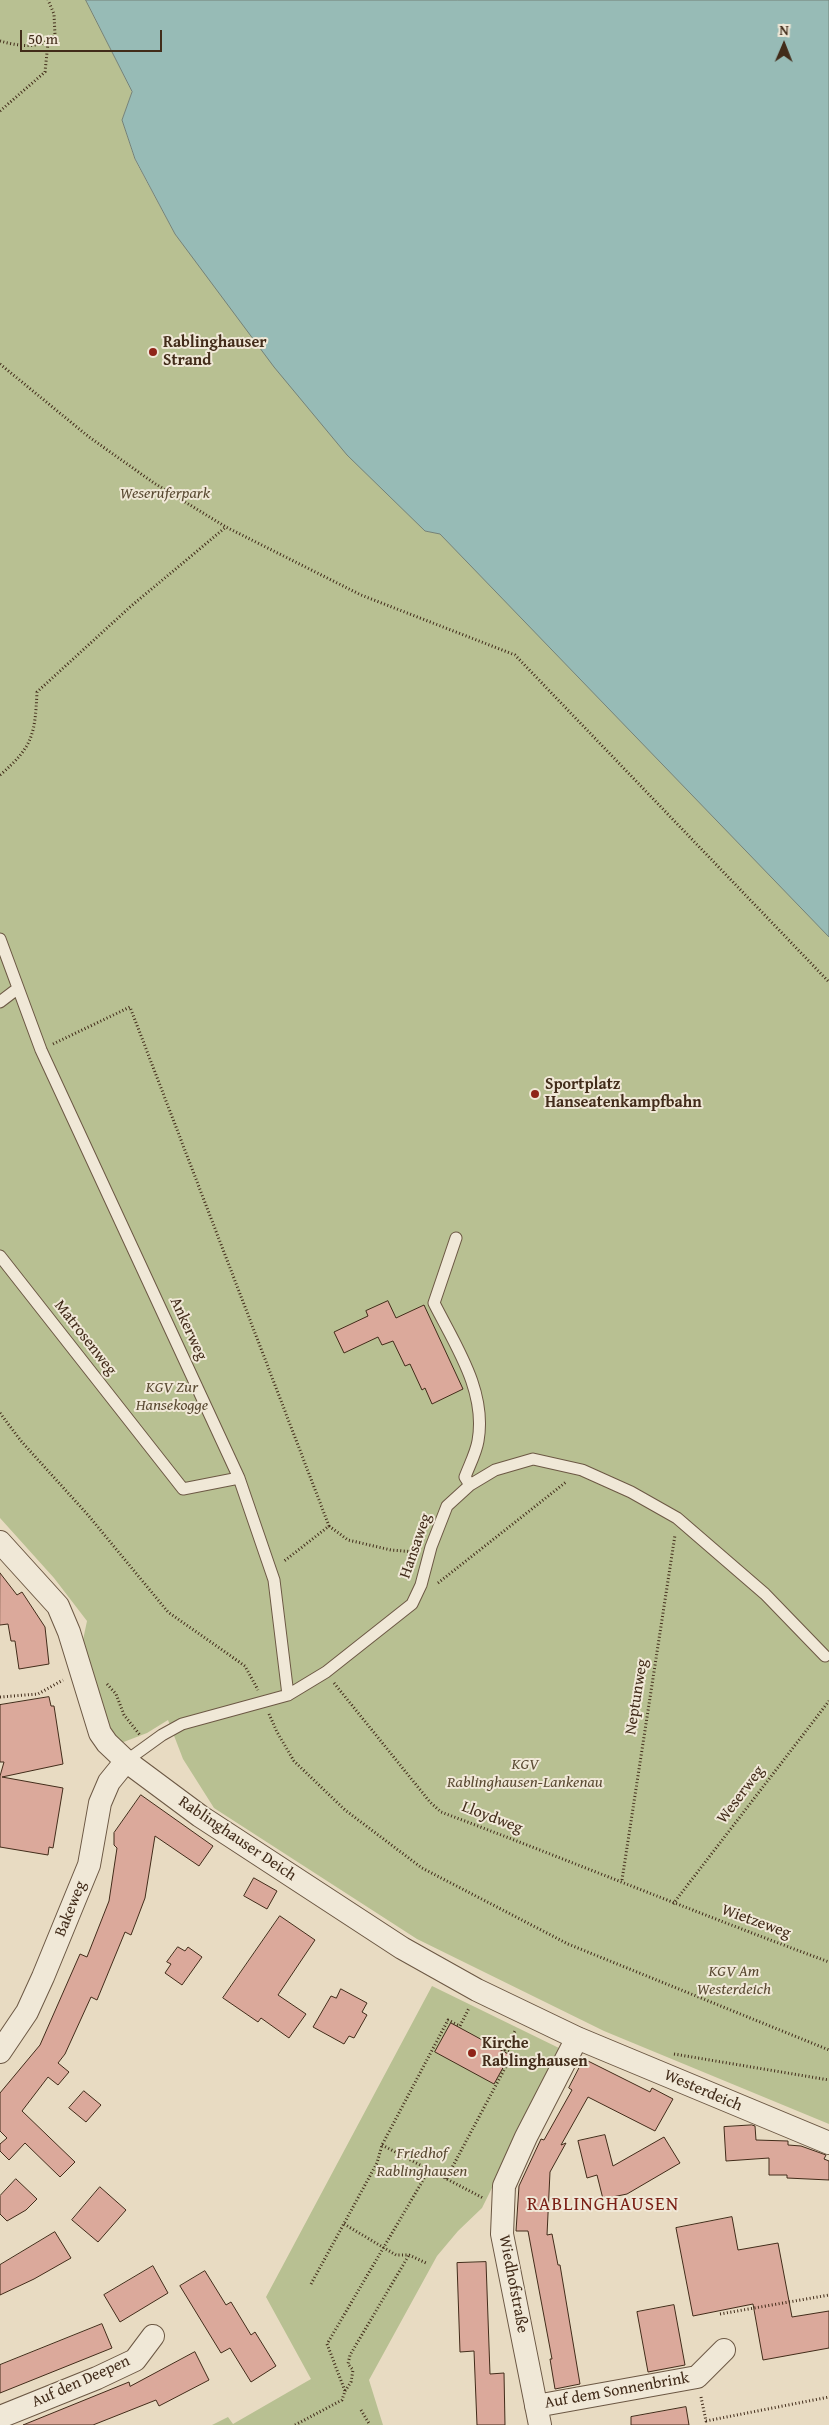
<!DOCTYPE html>
<html>
<head>
<meta charset="utf-8">
<style>
	body { margin:0 }
	#map { position:relative; width:829px; height:2425px; overflow:hidden; background:#e8dbc2; font-family:"Gentium Book Plus",serif }
	canvas { display:block }
	.north { position:absolute; left:759px; top:20px; width:50px; height:50px; -webkit-text-stroke:4px #f0e8d7; paint-order:stroke; rotate:1deg; font-size:14px; font-weight:700; line-height:20px; text-align:center; color:#422c1a }
	.north::after { content:''; display:block; margin:auto; width:18px; height:22px; background:#422c1a; clip-path:polygon(50% 0,100% 100%,50% 72%,0 100%) }
	.scale { position:absolute; left:20px; top:30px; width:142px; height:22px; box-sizing:border-box; border:2px solid #422c1a; border-top:0; padding-left:6px; font-size:15px; line-height:18px; white-space:nowrap; color:#422c1a; -webkit-text-stroke:4px #f0e8d7; paint-order:stroke }
</style>
</head>
<body>
<div id="map">
<canvas width="829" height="2425"></canvas>
<div class="north">N</div>
<div class="scale">50 m</div>
</div>
<script>
const g = document.querySelector('canvas').getContext('2d');
g.lineJoin = 'round';
function paint(path, color) { g.fillStyle = color; g.fill(path, 'evenodd'); }
function strokePath(path, color, width, dash) { g.strokeStyle = color; g.lineWidth = width; g.lineCap = dash ? 'butt' : 'round'; g.setLineDash(dash || []); g.stroke(path); }
function drawText(font, color, halo, rows, align = 'center') {
  g.font = font + ' "Gentium Book Plus",serif'; g.lineWidth = 4; g.setLineDash([]); g.textBaseline = 'middle'; g.strokeStyle = halo; g.fillStyle = color; for (const [text, x, y, turn = 0] of rows) {
    g.save(); g.translate(x, y); g.rotate((+turn || 0) * Math.PI / 180); g.textAlign = isNaN(turn) ? turn : align; if (halo) g.strokeText(text, 0, 0); g.fillText(text, 0, 0); g.restore();
  }
}
paint(new Path2D(`
	M0 0H86L132 92 122 120 135 160 175 234 425 531 440 533 829 936V2124L604 2031 417 1939 214 1808 183 1759 168 1720 147 1733 121 1743 112 1733 83 1640 87 1621 54 1578 0 1518Z
	M432 1986 561 2049 482 2208 458 2231 437 2256 369 2380 383 2425H212L228 2417 233 2424 311 2379 266 2297Z`), '#b8c092');
const water = new Path2D(`
	M86 0H829V937L440 534 425 531 347 455 274 367 175 234 135 159 122 120 132 92Z`);
paint(water, '#97bbb6');
strokePath(water, '#758278', 1);
const building = new Path2D(`
	M388 1301 396 1318 424 1305 463 1389 432 1404 425 1388 422 1390 410 1364 405 1366 393 1341 382 1345 378 1337 344 1353 334 1332 368 1316 366 1311Z
	M0 1573 17 1595 22 1592 45 1627 49 1664 19 1669 15 1641H11L8 1624 0 1625Z
	M49 1697 51 1706H54L63 1764 2 1777 63 1788 53 1848 49 1847 48 1855 0 1847V1776L4 1762H0V1705Z
	M141 1795 213 1846 199 1866 155 1836 145 1898 131 1935 125 1932 97 2000 91 1997 65 2054 58 2063 69 2072 58 2085 48 2077 22 2111 75 2162 60 2177 25 2143 9 2160 0 2151V2144L7 2138 0 2131V2093L40 2045 80 1954 87 1957 109 1901 117 1848 114 1845V1833Z
	M254 1878 277 1891 267 1909 244 1896Z
	M280 1916 315 1940 278 1995 306 2014 289 2038 261 2018 258 2022 223 1998Z
	M178 1947 185 1951 188 1947 202 1957 182 1985 165 1973 171 1964 167 1962Z
	M341 1989 367 2003 362 2012 367 2015 354 2038 349 2036 344 2044 313 2027 331 1996 336 1998Z
	M451 2023 510 2055 494 2084 435 2052Z
	M584 2059 650 2092 652 2088 673 2099 655 2131 588 2097 561 2145 566 2143 550 2172 547 2235 552 2234 558 2265H560L580 2384 555 2389 550 2359H552L528 2231H516L519 2186 541 2139 544 2140 572 2090 569 2088Z
	M84 2091 101 2105 86 2122 69 2108Z
	M752 2125 755 2126 756 2140 788 2141V2145L801 2146 826 2155 824 2159 829 2161V2180L787 2178V2175H769V2158L726 2161 724 2127Z
	M605 2135 613 2166 664 2137 680 2163 627 2194 603 2199 597 2175 587 2178 578 2141Z
	M16 2179 37 2199 26 2210 7 2221 0 2214V2196Z
	M100 2187 126 2210 98 2242 72 2220Z
	M732 2217 738 2250 778 2243 792 2317 829 2311V2348L763 2360 753 2304 693 2316 676 2228Z
	M55 2232 71 2258 34 2279 0 2295V2265Z
	M486 2262 490 2374 504 2373 505 2425H477L474 2351 460 2352 457 2263Z
	M153 2266 168 2293 120 2322 104 2295Z
	M205 2271 226 2305 231 2302 251 2335 255 2332 276 2366 251 2382 230 2348 221 2353 180 2286Z
	M674 2305 685 2365 648 2372 637 2312Z
	M102 2324 112 2348 0 2393V2365Z
	M195 2352 209 2380 159 2406 156 2400 93 2425H23L129 2382 130 2386Z
	M686 2407 689 2425H631V2417Z`);
paint(building, '#dba99b');
strokePath(building, '#422c1a', 1);
const service = new Path2D(`
	M0 939 41 1050 239 1478 274 1580 288 1695
	M0 1002 17 989
	M456 1238 434 1303C455 1345 487 1391 478 1441 476 1453 469 1466 465 1477L470 1485
	M0 1256 183 1489 239 1478
	M126 1761 162 1735 182 1724 288 1695 326 1672 412 1604 421 1585 431 1547 447 1506 470 1485 495 1470 533 1459 582 1470 631 1492 677 1518 765 1594 825 1656`);
const minor = new Path2D(`
	M0 1542 58 1606 69 1632 100 1733 107 1743 126 1761 200 1816 402 1948 477 1990 577 2038 829 2143
	M0 2052 27 2012 43 1977 89 1865 100 1803 109 1782 126 1761
	M536 2406 697 2377 724 2350
	M0 2417 97 2378 135 2360 153 2336
	M540 2425 502 2234 504 2186 526 2137 577 2038`);
strokePath(service, '#6c5844', 13);
strokePath(minor, '#6c5844', 24);
strokePath(new Path2D(`
	M0 41C18 46 42 50 55 35L54 14 48 0
	M0 111 45 72 48 43
	M0 364 89 437 154 483 226 527 361 595 515 655 829 982
	M0 775C33 747 35 734 37 692L130 607 226 527
	M53 1044 130 1007 329 1526 283 1562
	M0 1413 21 1441 88 1515 168 1612 245 1666 258 1690
	M329 1526 348 1540 391 1550 415 1552
	M438 1583 566 1482
	M334 1683 430 1802 441 1812C571 1861 699 1914 829 1962
	M107 1684 116 1694 124 1715 140 1735
	M0 1697 38 1694 63 1680
	M269 1714 277 1732 294 1761 345 1810 422 1868 568 1944 829 2050
	M622 1880 675 1535
	M673 1904 829 1701
	M674 2054 829 2080
	M382 2145 483 2198
	M446 2179 513 2053 505 2050 515 2031
	M344 2224 396 2255H409L426 2263
	M311 2284 377 2163 382 2145 448 2020 460 2026 469 2008
	M720 2314 829 2295
	M345 2391 351 2382 353 2370 348 2364 350 2355 409 2255
	M701 2397 706 2421 829 2397
	M361 2410 370 2425
	M295 2425 342 2400 345 2391 327 2344 429 2170`), '#422c1a', 3, [1, 2.5]);
strokePath(service, '#f0e8d7', 11);
strokePath(minor, '#f0e8d7', 22);
for (const [x, y, r, color] of [
	[153,352,5,"#8f2418"],
	[535,1094,5,"#8f2418"],
	[472,2053,5,"#8f2418"]
]) { const dot = new Path2D(); dot.arc(x, y, r, 0, 2 * Math.PI); g.fillStyle = color; g.fill(dot); strokePath(dot, '#f0e8d7', 2); }
drawText('bold 16px', '#422c1a', '#f0e8d7', [
	["Rablinghauser",163,343],
	["Strand",163,361],
	["Sportplatz",545,1085],
	["Hanseatenkampfbahn",545,1103],
	["Kirche",482,2044],
	["Rablinghausen",482,2062]
], 'left');
drawText('italic 16px', '#5a4a32', '#f0e8d7', [
	["Weseruferpark",165,494],
	["KGV Zur",172,1388],
	["Hansekogge",172,1406],
	["KGV",525,1765],
	["Rablinghausen-Lankenau",525,1783],
	["KGV Am",734,1972],
	["Westerdeich",734,1990],
	["Friedhof",422,2154],
	["Rablinghausen",422,2172]
]);
drawText('16px', '#422c1a', '#f0e8d7', [
	["Ankerweg",188,1329,65],
	["Matrosenweg",85,1338,52],
	["Hansaweg",416,1546,-71],
	["Neptunweg",637,1697,-81],
	["Weserweg",741,1795,-53],
	["Lloydweg",492,1818,21],
	["Rablinghauser Deich",237,1839,34],
	["Bakeweg",71,1909,-68],
	["Wietzeweg",756,1922,20],
	["Westerdeich",703,2091,23],
	["Wiedhofstraße",513,2284,79],
	["Auf den Deepen",81,2382,-24],
	["Auf dem Sonnenbrink",617,2391,-10]
]);
g.letterSpacing = '1px';
drawText('19px', '#7a1f14', '#f0e8d7', [
	["RABLINGHAUSEN",603,2205]
]);
g.letterSpacing = '0px';
</script>
</body>
</html>
